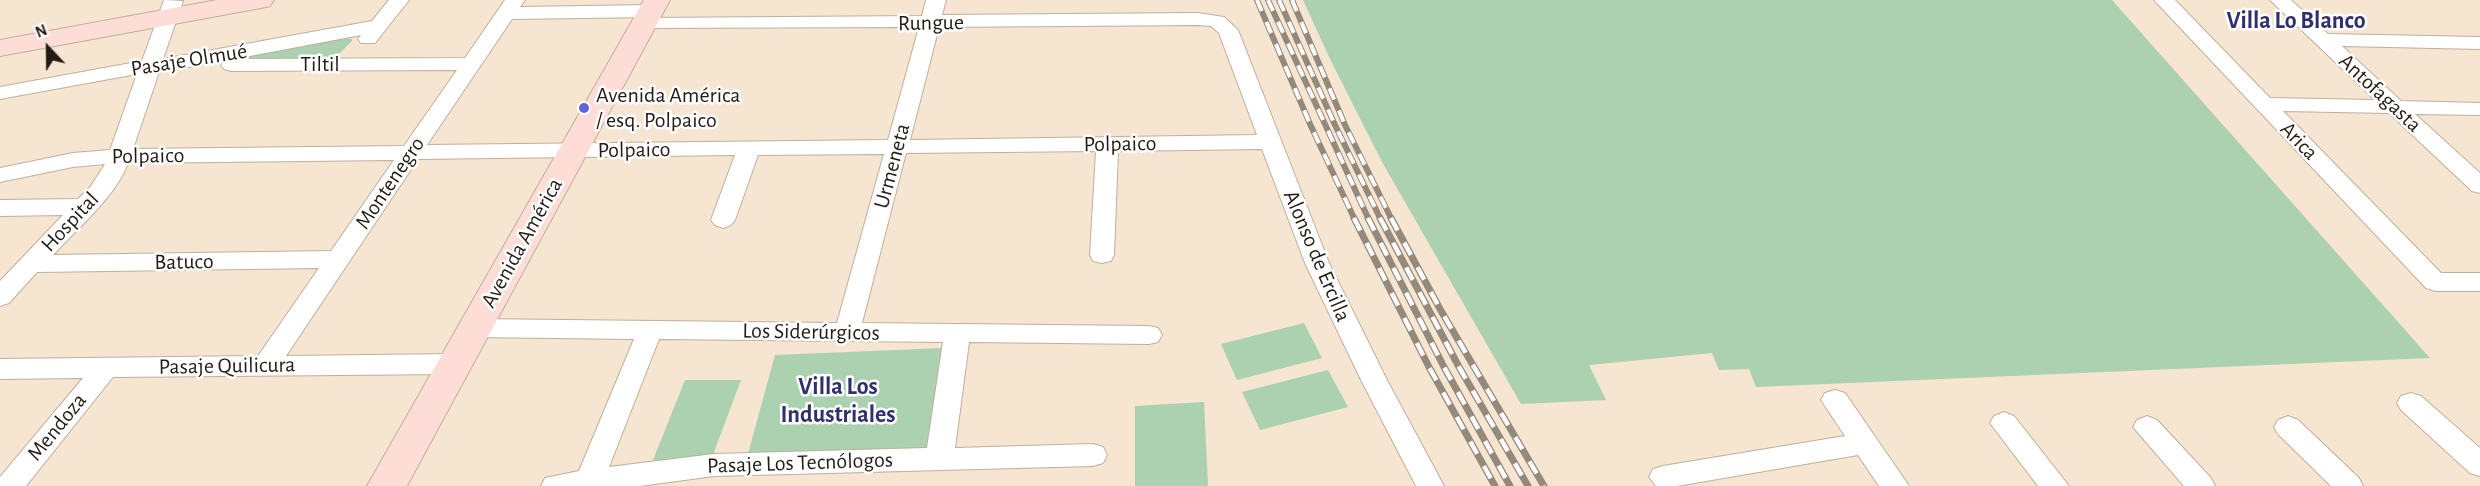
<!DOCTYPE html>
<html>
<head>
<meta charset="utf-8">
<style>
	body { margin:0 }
	#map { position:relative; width:2480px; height:486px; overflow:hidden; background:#f5e5d1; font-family:"Alegreya Sans",sans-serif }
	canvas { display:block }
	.north { position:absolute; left:18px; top:18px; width:60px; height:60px; -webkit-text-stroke:4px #fff; paint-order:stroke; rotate:338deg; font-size:16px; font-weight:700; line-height:24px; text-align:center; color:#221c15 }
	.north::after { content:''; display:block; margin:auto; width:21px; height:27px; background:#221c15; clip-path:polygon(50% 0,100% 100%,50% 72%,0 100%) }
</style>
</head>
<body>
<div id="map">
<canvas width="2480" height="486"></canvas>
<div class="north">N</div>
</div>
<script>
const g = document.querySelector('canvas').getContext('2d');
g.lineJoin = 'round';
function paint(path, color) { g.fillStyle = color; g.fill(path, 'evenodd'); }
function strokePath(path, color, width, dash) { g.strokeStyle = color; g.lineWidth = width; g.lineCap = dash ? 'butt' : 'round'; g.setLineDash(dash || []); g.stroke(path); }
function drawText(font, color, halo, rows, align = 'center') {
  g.font = font + ' "Alegreya Sans",sans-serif'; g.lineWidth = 5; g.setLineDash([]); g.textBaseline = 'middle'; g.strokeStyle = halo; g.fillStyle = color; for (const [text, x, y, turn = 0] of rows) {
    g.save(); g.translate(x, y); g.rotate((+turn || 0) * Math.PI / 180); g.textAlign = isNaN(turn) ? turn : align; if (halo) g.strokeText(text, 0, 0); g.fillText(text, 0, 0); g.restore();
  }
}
paint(new Path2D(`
	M1303 0H2112L2430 358 1756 387 1749 369 1719 370 1712 353 1589 365 1606 400 1521 404 1382 162 1330 59Z
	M344 38 352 39V41L336 57 229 61 228 59Z
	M1304 323 1322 358 1237 380 1221 344Z
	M944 348 928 453 746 461 775 355Z
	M1328 370 1348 407 1260 430 1242 392Z
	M685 380H741L711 460H653Z
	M1204 402 1208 486H1135V406Z`), '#abd1b0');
const street = new Path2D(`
	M164 0 183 1 163 59 372 21 389 0H409L375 43H361L358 39 361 35 234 59 465 58 505 0H525L520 7 651 5 658 7 661 11 658 15 651 17 512 19 427 145 888 140 919 27 637 28 634 24 637 20 644 18 922 16 926 0H946L942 15 1198 13 1224 17 1238 30 1329 263 1387 380 1444 486H1416L1361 380 1305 263 1262 149 1118 151 1114 255 1111 261 1102 263 1093 261 1090 255 1096 151 906 153 862 323 1149 326 1158 328 1162 335 1158 342 1149 344 969 342 955 448 1093 444 1103 447 1107 455 1103 463 1093 466 714 476 640 486H541L545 478 579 471 634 339 474 337 465 334 461 328 465 322 474 319 837 323 884 154 758 155 735 220 731 225 723 228 715 225 711 220 735 155 418 159 286 356 454 354 463 357 467 364 463 371 454 374 113 377 26 486H0V477L83 378 0 379V359L258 356 319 268 37 272 9 303 0 306V281L63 215 0 216V200L78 199 91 186 105 164 73 167 0 182V168L73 153 110 150 137 74 0 99V87L142 61ZM1198 25 1211 26 1219 33 1257 135 910 140 939 27ZM224 61 221 65 224 69 231 71 457 70 404 146 133 149 159 72ZM394 160 331 251 53 255C76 230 117 195 128 163ZM659 339 943 342 927 448 714 454 609 467Z
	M2154 0H2175L2270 98 2375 100 2270 0H2291L2328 34 2480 37V49L2342 46 2401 101 2480 103V115L2415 114 2480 173V193L2472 191 2389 113 2283 111 2441 273H2480V291H2435L2426 288Z
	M1835 390 1845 393 1909 486H1879L1858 455 1677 486H1656L1649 477 1653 469 1663 466 1845 436 1821 400 1825 393Z
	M2411 393 2421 396 2480 448V476L2470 473 2401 410 2397 403 2401 396Z
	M2004 412 2014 416 2069 486H2038L1990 423 1994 416Z
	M2147 416 2157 420 2211 478 2215 486H2184L2133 427 2137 420Z
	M2288 416 2298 420 2359 478 2363 486H2331L2278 434 2274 427 2278 420Z`);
const secondary = new Path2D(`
	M217 0H274L270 6 261 8 0 56V40Z
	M644 0H670L407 486H367Z`);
strokePath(street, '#bfaf9c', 2);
strokePath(secondary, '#bfaf9c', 2);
paint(street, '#fff');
paint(secondary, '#feddd6');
const railFar1 = new Path2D(`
	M1257 0 1310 124 1355 220
	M1268 0 1369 220
	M1279 0 1335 125 1381 220
	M1292 0 1345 125 1392 220`);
const rail = new Path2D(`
	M1354 218 1429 367 1495 486
	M1368 218 1444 367 1510 486
	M1380 218 1459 367 1528 486
	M1391 218 1440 309 1544 486`);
strokePath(railFar1, '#94897b', 6);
strokePath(rail, '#94897b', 7);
strokePath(railFar1, '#fff', 4, [12]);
strokePath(rail, '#fff', 4.5, [14]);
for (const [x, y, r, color] of [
	[584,108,6,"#6263db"]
]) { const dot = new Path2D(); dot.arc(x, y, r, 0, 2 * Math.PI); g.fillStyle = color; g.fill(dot); strokePath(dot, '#fff', 2); }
drawText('22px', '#221c15', '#fff', [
	["Rungue",931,23,-1],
	["Pasaje Olmué",189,60,-9],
	["Tiltil",320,64],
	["Antofagasta",2380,93,43],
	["Arica",2299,141,46],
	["Polpaico",1120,144,-1],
	["Polpaico",634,150,-1],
	["Polpaico",148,156,-1],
	["Urmeneta",892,166,-75],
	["Montenegro",390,183,-56],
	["Hospital",70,222,-47],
	["Avenida América",522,243,-61],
	["Alonso de Ercilla",1317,256,67],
	["Batuco",184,262,-1],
	["Los Siderúrgicos",811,332,1],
	["Pasaje Quilicura",227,366,-1],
	["Mendoza",57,427,-51],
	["Pasaje Los Tecnólogos",800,463,-2]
]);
drawText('22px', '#221c15', '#fff', [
	["Avenida América",596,95],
	["/ esq. Polpaico",596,120]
], 'left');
drawText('bold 24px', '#30316c', '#fff', [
	["Villa Lo Blanco",2296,21],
	["Villa Los",838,387],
	["Industriales",838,415]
]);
</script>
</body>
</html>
